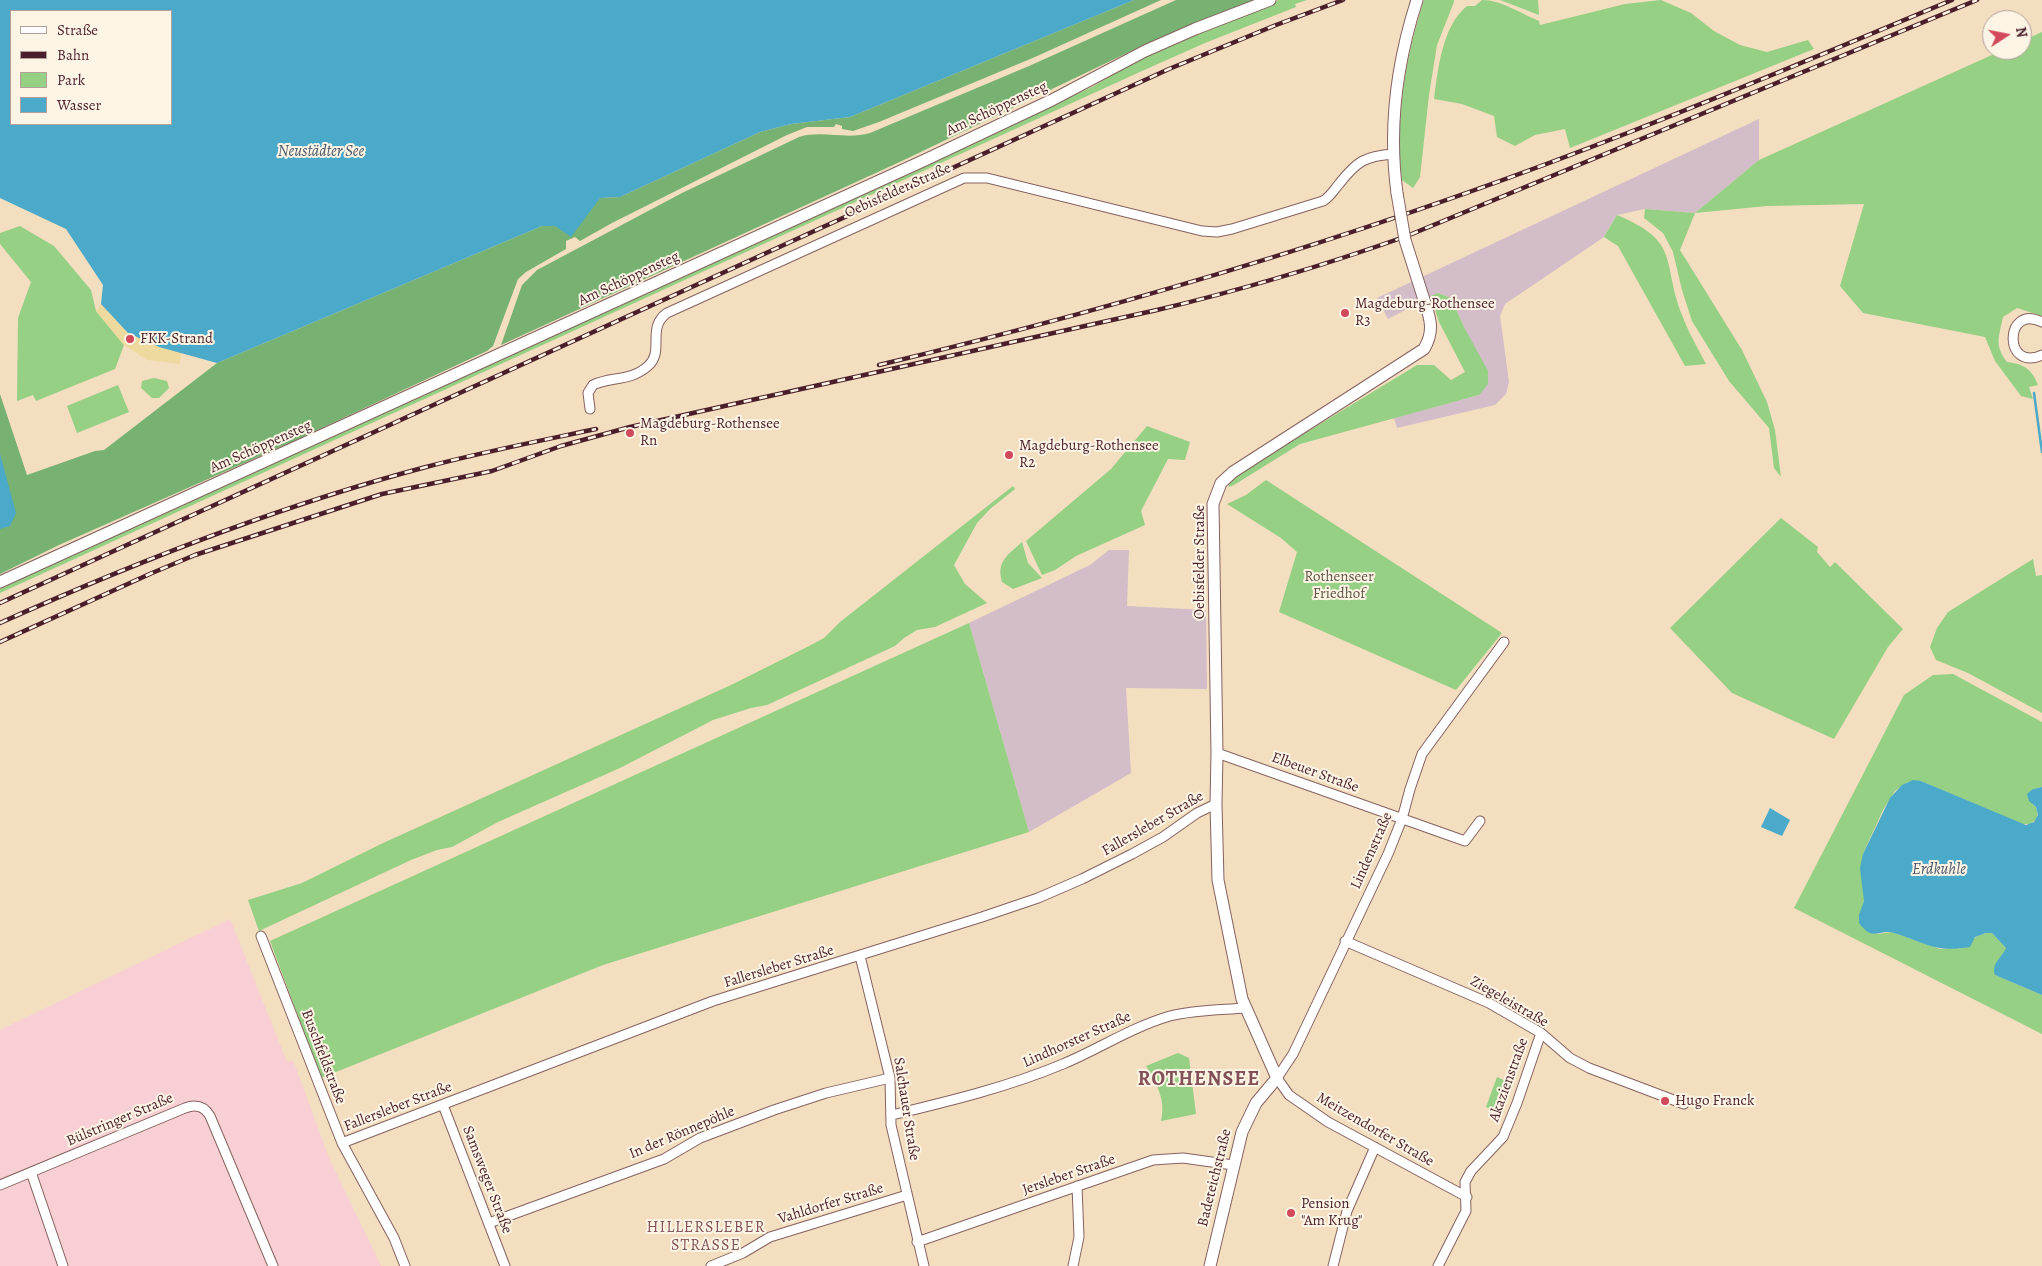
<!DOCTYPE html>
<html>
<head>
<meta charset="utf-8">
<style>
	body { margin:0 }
	#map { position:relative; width:2042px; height:1266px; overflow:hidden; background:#f3dec0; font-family:Alegreya,serif }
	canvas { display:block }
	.legend { position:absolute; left:10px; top:10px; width:162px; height:115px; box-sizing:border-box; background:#fcf5e5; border:1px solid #b59f9b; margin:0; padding:6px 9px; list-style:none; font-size:15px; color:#4a1f2b }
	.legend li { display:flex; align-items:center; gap:10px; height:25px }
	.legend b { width:25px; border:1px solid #b59f9b }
	.north { position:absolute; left:1982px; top:10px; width:50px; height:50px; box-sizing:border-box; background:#fcf5e5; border:1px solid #b59f9b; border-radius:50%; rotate:79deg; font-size:14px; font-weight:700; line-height:20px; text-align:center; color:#4a1f2b }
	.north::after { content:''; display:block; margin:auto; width:18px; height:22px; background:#d1495b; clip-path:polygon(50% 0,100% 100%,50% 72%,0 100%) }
</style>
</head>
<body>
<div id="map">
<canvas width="2042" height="1266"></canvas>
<ul class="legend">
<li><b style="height:6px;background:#fff"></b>Straße</li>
<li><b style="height:6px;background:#4a1f2b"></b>Bahn</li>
<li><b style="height:14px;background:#95d084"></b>Park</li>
<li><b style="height:14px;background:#4ba9c9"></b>Wasser</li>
</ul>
<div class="north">N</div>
</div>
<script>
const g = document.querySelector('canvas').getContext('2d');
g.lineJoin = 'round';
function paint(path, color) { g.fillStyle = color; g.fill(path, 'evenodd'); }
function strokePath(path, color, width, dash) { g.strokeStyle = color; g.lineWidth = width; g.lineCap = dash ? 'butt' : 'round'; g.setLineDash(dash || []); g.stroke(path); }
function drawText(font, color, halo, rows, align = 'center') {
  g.font = font + ' Alegreya,serif'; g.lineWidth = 4; g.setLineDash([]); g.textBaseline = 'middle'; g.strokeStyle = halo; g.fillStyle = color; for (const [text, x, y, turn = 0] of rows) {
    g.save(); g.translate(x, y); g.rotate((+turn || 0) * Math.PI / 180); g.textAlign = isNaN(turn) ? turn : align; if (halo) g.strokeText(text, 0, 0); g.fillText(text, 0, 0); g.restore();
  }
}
paint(new Path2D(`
	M230 919 287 1062 293 1060 329 1158 381 1266H0V1030Z`), '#f7cfd4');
paint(new Path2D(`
	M1759 119V160L1695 213 1645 209 1617 215 1604 237 1505 304 1500 316 1509 382 1506 394 1495 405 1397 428 1394 418 1479 395 1464 327 1451 298 1438 293 1388 319 1377 298Z
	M1109 550H1129L1127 606 1206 610 1207 689 1126 688 1131 773 1029 832 969 623 1090 565Z`), '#d2bdc8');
paint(new Path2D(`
	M1279 0H1307L1295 4 1296 7 1205 43 1142 71 0 593V586L1049 107 1092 87 1137 60 1201 31Z
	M1424 0H1454V2L1437 45 1429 95 1420 177 1413 188 1402 180C1395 118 1405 59 1424 0Z
	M1482 0C1501 0 1522 14 1539 21L1540 25 1625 4 1661 0 1691 13 1714 31 1740 45 1767 52 1808 40 1814 49 1570 148 1565 129 1535 135 1515 146 1497 137 1494 116 1462 104 1434 99C1438 70 1442 26 1467 6H1475Z
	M1500 0H1538L1539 15Z
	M2042 32V316L2017 308 2003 317C1999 337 1994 345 2007 362 2024 364 2032 369 2038 385L2029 387 2033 399 2021 396 1995 361 1985 337 1863 313 1840 286 1864 204 1767 206 1695 213 1680 250 1742 350 1767 402 1775 430 1781 477 1774 468 1769 428 1729 381 1692 321 1682 290 1673 252 1663 233 1644 218 1645 209 1695 213 1759 160 2003 50H2022V41Z
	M1617 215C1682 242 1661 262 1682 315 1688 332 1698 348 1706 364L1685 366 1618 246 1604 237Z
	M20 226 54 246 91 290 96 311 124 345 115 369 36 401 33 395 17 401 18 318 31 282 0 244V233Z
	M1438 293 1451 298 1464 327 1488 371V384L1479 395 1300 444 1234 485 1229 487 1228 482 1231 478 1417 365H1434L1451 380 1465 372 1439 322 1431 296Z
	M154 378 167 381 169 388 159 398H152L141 388 142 381Z
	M118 385 129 412 77 433 67 406Z
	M1147 426 1190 442 1185 460 1168 459 1141 511 1145 525 1076 556 1055 570 1042 575 1026 541 1111 469Z
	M1266 480 1502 633 1456 690 1279 612 1297 552 1281 538 1227 504 1246 495Z
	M1013 486 1015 489 990 509 977 523 954 565 965 584 987 603 935 627 917 630 904 638 895 646 767 705 751 708 713 720 620 768 498 822 452 847 437 850 411 860 259 931 248 900 302 883 381 844 731 685 811 645 824 638 840 622Z
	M1781 518 1818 547 1817 552 1830 567 1835 562 1903 629 1888 647 1834 739 1732 693 1670 628Z
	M1022 542 1028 563 1042 578 1013 589 1002 582C996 561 1008 555 1022 542Z
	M2033 559 2036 576 2042 575V713L1968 673 1936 660 1930 647 1937 628 1948 612Z
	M969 623 1029 832 603 965 321 1078 270 941Z
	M1953 674 2042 722V787L2033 789 2032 804C2038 808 2038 812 2037 819L2030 824H2022L1921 781 1908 782 1895 791 1883 810 1863 854 1864 901 1859 918V923L1869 932 1878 934 1892 932 1940 949 1963 948 1977 936 1986 933H1992L2006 948 1995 975 2042 995V1034L1794 908 1904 695 1933 675Z
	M1178 1053 1189 1058 1196 1114 1161 1121C1166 1100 1157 1084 1146 1066Z
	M1497 1077 1510 1083 1499 1112 1486 1107Z`), '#95d084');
paint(new Path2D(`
	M1134 0H1161L1035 57 879 122 853 131 842 129V126L836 124 834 127H807L787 135 612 223 580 241 575 237 566 241V249L526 272 518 279 493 346 487 351 294 441 59 545 0 574V394L27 475 95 451 104 450 217 363 542 226H555L600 198 620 197 760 132 791 124 850 117Z
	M1176 0H1257L1148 43 904 160 501 345 522 285 537 270 682 193 799 137C822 130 847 140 870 133L1029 66Z`), '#78b272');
paint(new Path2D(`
	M101 304 128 333 159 347 181 352 180 364 147 360 124 345 96 311Z`), '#eeda9e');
paint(new Path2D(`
	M0 0H1134L850 117 791 124 760 132 620 197 600 198 571 237 555 226H542L217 363 159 347 128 333 101 304 103 285 66 229 0 198ZM171 11V124H11V11Z
	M0 454 16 513 10 526 0 529Z
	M1913 780 1921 781 2026 825 2034 822 2038 815 2036 807 2029 801 2027 794 2033 789 2042 787V995L1995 975C1991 963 2002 958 2006 948L1992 933H1986L1975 937 1970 947C1934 953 1927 943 1894 933 1879 928 1874 943 1859 923V915L1864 901 1860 868 1863 854 1890 798 1902 785Z
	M1770 808 1790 820 1782 836 1761 827Z`), '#4ba9c9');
strokePath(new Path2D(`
	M2034 393 2042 452`), '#4ba9c9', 2.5);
const minor = new Path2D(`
	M2042 322C2004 303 2003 373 2042 355
	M590 409 588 393 593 385C611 376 630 382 648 366 665 351 646 328 667 313L964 178H987L1202 231 1217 232 1232 229 1323 201C1330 197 1334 190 1339 184 1357 161 1365 156 1394 154
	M1217 753 1465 841 1480 821
	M261 936 342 1143 394 1238 405 1266
	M1345 941 1489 1003 1541 1033 1570 1058 1589 1068 1684 1104
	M860 956 890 1078 891 1125 924 1266
	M443 1105 505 1266
	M892 1115C950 1101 1008 1087 1063 1064 1099 1049 1132 1027 1170 1016 1194 1010 1220 1010 1245 1008
	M342 1143 713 1001 982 917 1038 898 1082 879 1132 854 1163 837 1197 813 1216 804
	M31 1172 63 1266
	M0 1185 185 1108C196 1104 204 1106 210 1116L273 1266
	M1467 1197 1328 1122 1289 1095 1277 1078 1293 1054 1388 854 1402 819 1410 789 1422 754 1504 642
	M489 1223 664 1159 700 1138 774 1110 826 1093 890 1078
	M917 1242 1153 1160 1183 1158 1233 1165
	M711 1266 743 1253 770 1237 907 1195
	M1073 1266 1079 1237 1077 1186
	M1333 1266 1347 1211 1375 1147
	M1438 1266 1466 1211 1465 1182 1471 1171 1503 1137 1517 1103 1541 1033`);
const tertiary = new Path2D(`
	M1397 193C1388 127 1397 62 1417 0
	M0 582 925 160 1052 100 1145 51 1195 29 1270 0
	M1210 1266 1242 1132 1256 1103 1277 1078 1242 999 1218 880 1216 804 1217 753 1213 504 1221 483 1233 472 1424 349C1434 332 1431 320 1425 303`);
strokePath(minor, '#85625f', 11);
strokePath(tertiary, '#85625f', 13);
strokePath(minor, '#fff', 9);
strokePath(tertiary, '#fff', 11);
const rail = new Path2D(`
	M879 365C1134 304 1386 228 1630 132 1738 90 1845 45 1952 0
	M0 603 1169 69 1276 25 1343 0
	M0 623C138 561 279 506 426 467 482 452 539 441 596 429
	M0 642 152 573 195 555 382 494 492 471 561 446 630 427 1157 310C1242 290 1325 265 1407 236L1977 0`);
strokePath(rail, '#4a1f2b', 4.5);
strokePath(rail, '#fcf5e5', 2.5, [8]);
const tertiaryBridge = new Path2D(`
	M1397 193 1405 240 1425 303`);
strokePath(tertiaryBridge, '#85625f', 13, []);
strokePath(tertiaryBridge, '#fff', 11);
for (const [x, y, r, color] of [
	[1345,313,5,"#d1495b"],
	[130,339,5,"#d1495b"],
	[630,433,5,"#d1495b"],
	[1009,455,5,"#d1495b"],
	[1665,1101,5,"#d1495b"],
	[1291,1213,5,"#d1495b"]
]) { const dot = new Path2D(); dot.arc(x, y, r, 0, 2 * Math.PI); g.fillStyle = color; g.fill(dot); strokePath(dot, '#fcf5e5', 2); }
drawText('15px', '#4a1f2b', '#fcf5e5', [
	["Am Schöppensteg",997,109,-25],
	["Oebisfelder Straße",898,191,-24],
	["Am Schöppensteg",629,279,-25],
	["Am Schöppensteg",261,447,-24],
	["Oebisfelder Straße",1200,562,-90],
	["Elbeuer Straße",1315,773,20],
	["Fallersleber Straße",1153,824,-30],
	["Lindenstraße",1372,851,-66],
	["Fallersleber Straße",779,967,-17],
	["Ziegeleistraße",1509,1002,30],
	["Lindhorster Straße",1077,1040,-24],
	["Buschfeldstraße",323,1057,69],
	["Akazienstraße",1509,1080,-70],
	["Fallersleber Straße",398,1107,-21],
	["Salchauer Straße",906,1109,81],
	["Bülstringer Straße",120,1120,-23],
	["Meitzendorfer Straße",1375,1130,30],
	["In der Rönnepöhle",682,1133,-23],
	["Jersleber Straße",1069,1175,-19],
	["Badeteichstraße",1215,1178,-76],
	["Samsweger Straße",487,1180,69],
	["Vahldorfer Straße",831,1204,-17]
]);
drawText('15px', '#4a1f2b', '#fcf5e5', [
	["Magdeburg-Rothensee",1355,304],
	["R3",1355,321],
	["FKK-Strand",140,339],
	["Magdeburg-Rothensee",640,424],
	["Rn",640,441],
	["Magdeburg-Rothensee",1019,446],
	["R2",1019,463],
	["Hugo Franck",1675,1101],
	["Pension",1301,1204],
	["\"Am Krug\"",1301,1221]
], 'left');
drawText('15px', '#605446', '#fcf5e5', [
	["Rothenseer",1339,577],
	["Friedhof",1339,594]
]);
drawText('italic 16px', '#4a566a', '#fcf5e5', [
	["Neustädter See",321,152],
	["Erdkuhle",1939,870]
]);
g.letterSpacing = '1px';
drawText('16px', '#825157', '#fcf5e5', [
	["HILLERSLEBER",706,1228],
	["STRASSE",706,1246]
]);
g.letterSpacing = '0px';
g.letterSpacing = '1px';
drawText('bold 20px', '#825157', '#fcf5e5', [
	["ROTHENSEE",1199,1080]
]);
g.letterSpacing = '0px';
</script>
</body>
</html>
